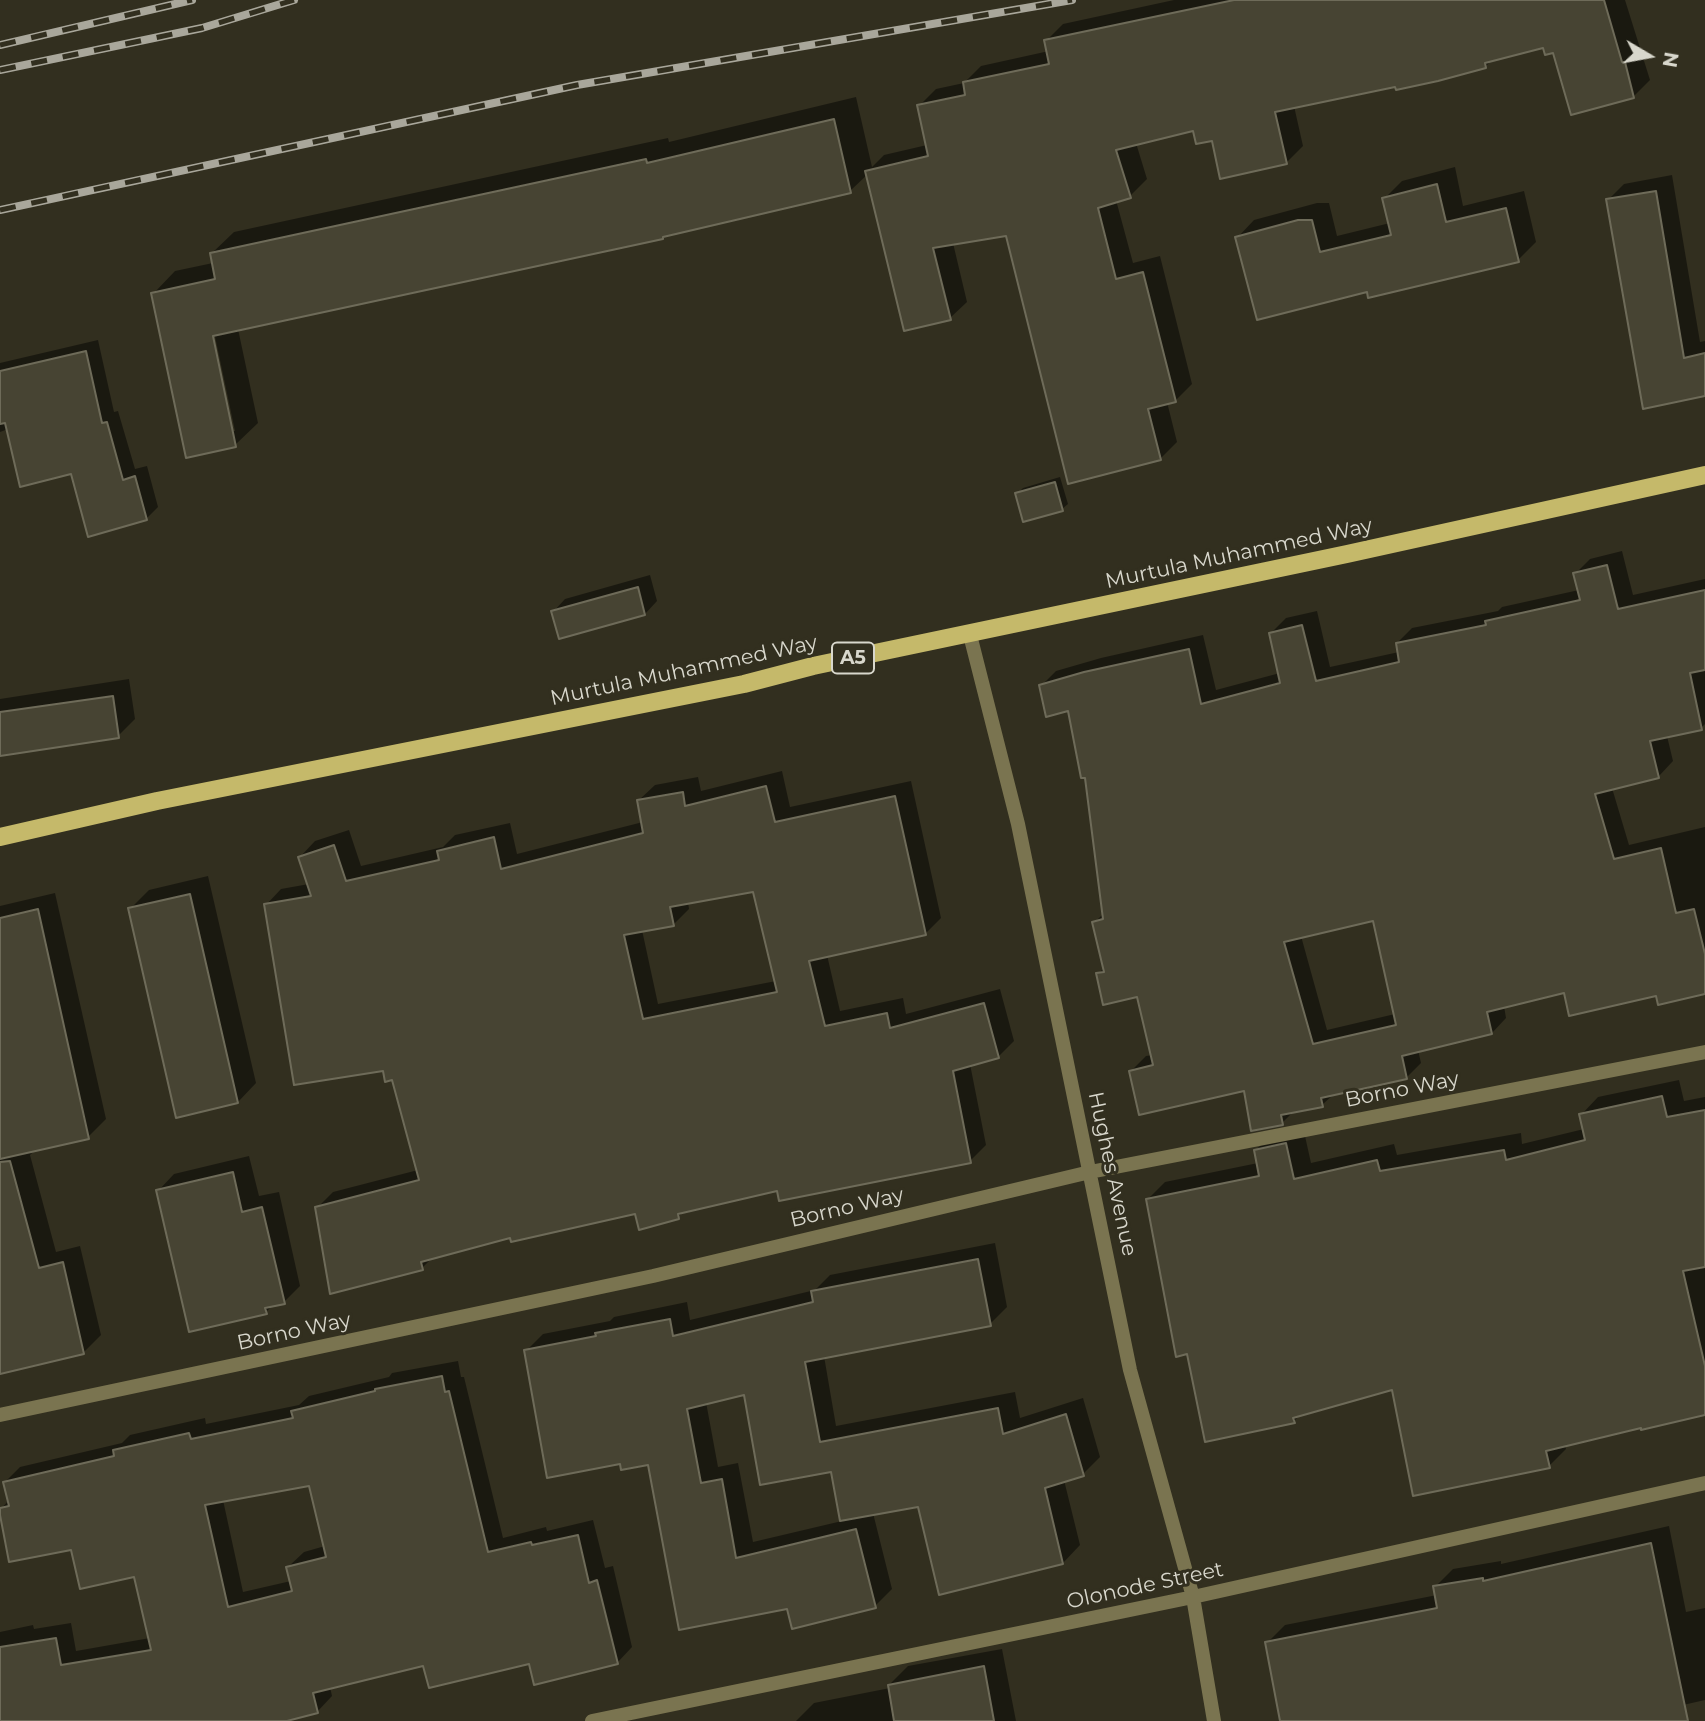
<!DOCTYPE html>
<html>
<head>
<meta charset="utf-8">
<style>
	body { margin:0 }
	#map { position:relative; width:1705px; height:1721px; overflow:hidden; background:#322f1f; font-family:Montserrat,sans-serif }
	canvas { display:block }
	.north { position:absolute; left:1614px; top:21px; width:70px; height:70px; -webkit-text-stroke:5px #322f1f; paint-order:stroke; rotate:100deg; font-size:19px; font-weight:700; line-height:28px; text-align:center; color:#d8d7cc }
	.north::after { content:''; display:block; margin:auto; width:24px; height:32px; background:#d8d7cc; clip-path:polygon(50% 0,100% 100%,50% 72%,0 100%) }
</style>
</head>
<body>
<div id="map">
<canvas width="1705" height="1721"></canvas>
<div class="north">N</div>
</div>
<script>
const g = document.querySelector('canvas').getContext('2d');
g.lineJoin = 'round';
function paint(path, color) { g.fillStyle = color; g.fill(path, 'evenodd'); }
function strokePath(path, color, width, dash) { g.strokeStyle = color; g.lineWidth = width; g.lineCap = dash ? 'butt' : 'round'; g.setLineDash(dash || []); g.stroke(path); }
function drawText(font, color, halo, rows, align = 'center') {
  g.font = font + ' Montserrat,sans-serif'; g.lineWidth = 6; g.setLineDash([]); g.textBaseline = 'middle'; g.strokeStyle = halo; g.fillStyle = color; for (const [text, x, y, turn = 0] of rows) {
    g.save(); g.translate(x, y); g.rotate((+turn || 0) * Math.PI / 180); g.textAlign = isNaN(turn) ? turn : align; if (halo) g.strokeText(text, 0, 0); g.fillText(text, 0, 0); g.restore();
  }
}
paint(new Path2D(`
	M1174 0H1625L1650 80 1634 96 1544 46 1492 60 1485 67 1294 106 1303 146 1287 162 1213 139 1194 129 1136 143 1147 179 1130 196 1116 200 1133 263 1160 256 1192 384 1175 401 1167 402 1177 442 1160 459 1008 234 953 243 967 302 950 318 868 174 850 191 666 235 663 238 238 329 258 423 235 445 153 294 175 271 213 263 211 254 234 232 668 138 669 142 856 97 872 167 884 155 927 145 919 106 936 89 964 83 981 66 1049 51 1046 41 1063 24ZM213 327 235 431H231L209 328Z
	M1455 167 1463 206 1524 191 1536 242 1518 260 1368 289 1237 238 1254 220 1317 203H1329L1337 236 1390 223 1384 199 1402 181Z
	M1672 175 1700 342 1705 341V394L1644 407 1608 200 1624 184Z
	M98 340 114 412 118 411 135 469 147 466 158 507 146 519 8 429 0 432V363Z
	M1060 477 1068 504 1062 509 1017 494 1023 488Z
	M1622 551 1633 595 1705 579V724L1701 728 1667 736 1673 761 1659 776 1612 788 1629 845 1705 827V992L1657 994 1566 991 1504 1006 1506 1018 1492 1033 1418 1050 1421 1063 1406 1078 1334 1094 1322 1105 1294 1111 1282 1123 1245 1089 1131 1071 1146 1056 1153 1055 1138 995 1098 974 1105 967 1094 923 1104 913 1087 775 1069 709 1041 686 1056 671 1101 658 1203 635 1216 690 1280 673 1271 633 1286 618 1317 611 1330 667 1399 652 1397 643 1412 628 1498 611 1502 607 1579 590 1575 574 1590 559ZM1374 919 1395 1014 1327 1030 1301 936Z
	M650 575 657 601 645 614 553 612 565 599Z
	M129 679 135 719 118 736 0 754V699Z
	M782 771 790 807 911 781 941 918 926 933 827 955 840 1011 903 998 906 1014 1000 989 1014 1041 998 1057 970 1064 986 1145 970 1161 778 1189 684 1211 678 1217 636 1212 511 1236 434 1256 422 1268 317 1208 333 1192 418 1170 394 1078 384 1069 266 905 281 889 309 884 300 857 315 841 349 830 361 866 443 847 455 835 510 823 517 854 643 822 639 800 655 785 698 777 701 791ZM754 889 776 981 658 1004 642 930 673 925 689 909 688 902Z
	M208 876 256 1083 238 1102 130 909 149 890Z
	M55 893 106 1119 88 1137 36 1149 30 1155 56 1252 80 1246 101 1335 83 1353 0 1363V906Z
	M1679 1080 1684 1101 1705 1097V1414L1565 1445 1566 1449 1549 1466 1393 1388 1301 1414 1294 1421 1189 1352 1148 1199 1165 1182 1258 1163 1256 1150 1273 1133 1303 1127 1311 1163 1394 1144 1397 1155 1521 1133 1522 1144 1584 1129 1581 1115 1598 1097Z
	M249 1156 259 1196 279 1192 300 1286 284 1302 274 1304 266 1312 158 1191 174 1174Z
	M995 1243 1007 1307 990 1324 824 1356 836 1426 1015 1392 1020 1418 1083 1398 1100 1457 1083 1474 1064 1480 1080 1545 1063 1563 919 1505 873 1513 892 1589 875 1606 788 1607 681 1628 649 1463 621 1462 526 1351 543 1334 610 1321 614 1317 687 1302 690 1320 815 1290 830 1275ZM745 1393 832 1469 842 1521 753 1542 738 1463 718 1467 706 1402Z
	M458 1361 461 1377H464L503 1538 546 1527 547 1531 593 1520 605 1568 613 1566 632 1647 617 1663 425 1664 330 1687 332 1696 317 1712 279 1721H0V1632L33 1625 34 1629 71 1623 76 1651 150 1638 136 1575 72 1548 1 1509 9 1500 5 1482 20 1467 122 1443 130 1435 205 1418 206 1424 299 1405 309 1396 389 1377 392 1373ZM310 1484 325 1546 304 1552 288 1567 291 1581 243 1592 223 1500Z
	M1669 1526 1686 1612 1705 1608V1700L1639 1715 1640 1721H1282L1267 1643 1285 1625 1437 1595 1435 1587 1453 1569 1501 1561V1564Z
	M1002 1649 1016 1721H796L814 1703 890 1688 889 1685 908 1666Z`), '#0007');
const building = new Path2D(`
	M1234 0H1604L1622 62H1625L1634 98 1571 115 1553 53 1545 55 1543 48 1485 63 1486 68 1438 81 1396 90 1395 87 1275 112 1287 164 1220 179 1212 141 1196 144 1193 131 1116 150 1131 198 1098 208 1116 279 1143 272 1176 402 1148 409 1161 460 1068 484 1006 236 933 248 951 320 904 331 865 171 928 156 917 105 965 95 963 82 1049 64 1044 40Z
	M834 119 851 193 663 237V239L213 336 236 447 186 458 151 293 215 279 210 253 646 159 647 163Z
	M1437 184 1446 222 1506 208 1519 262 1368 298 1367 292 1257 320 1235 237 1298 220H1312L1320 252 1391 235 1382 198Z
	M1656 191 1684 358 1705 353V396L1643 409 1606 199Z
	M86 351 102 423 107 422 123 480 135 476 147 520 88 537 71 474 20 487 5 423 0 424V371Z
	M1055 482 1063 511 1023 522 1015 493Z
	M1607 565 1618 609 1705 590V670L1690 673 1702 730 1650 741 1659 778 1595 794 1614 859 1661 848 1676 913 1694 909 1705 954V994L1658 1005 1656 996 1569 1016 1564 993 1487 1012 1492 1034 1402 1056 1407 1079 1321 1098 1323 1107 1281 1115 1283 1125 1251 1131 1244 1091 1139 1115 1129 1071 1153 1065 1137 997 1103 1005 1096 973 1104 972 1092 922 1103 919 1085 778H1081L1068 711 1046 717 1039 685 1084 672 1189 649 1201 704 1280 683 1269 633 1302 625 1316 681 1399 662 1396 643 1486 625 1485 621 1580 600 1573 573ZM1373 921 1396 1025 1313 1044 1284 942Z
	M638 587 645 615 559 639 551 611Z
	M113 696 119 738 0 756V712Z
	M766 786 775 822 895 796 926 935 809 961 825 1026 887 1013 890 1028 984 1003 999 1058 953 1071 971 1163 779 1201 777 1191 678 1214 679 1219 639 1230 635 1214 511 1242 510 1238 421 1262 423 1270 330 1294 315 1207 419 1180 392 1080 385 1082 383 1071 294 1085 264 904 311 896 298 857 334 845 346 881 439 860 437 851 494 837 501 869 643 833 637 800 683 792 685 806ZM753 892 777 992 643 1019 624 935 674 926 670 907Z
	M190 894 238 1103 176 1118 128 908Z
	M38 909 89 1139 0 1159V918Z
	M1662 1096 1667 1117 1705 1110V1267L1683 1271 1705 1366V1415L1641 1430V1428L1546 1451 1550 1468 1413 1496 1392 1390 1293 1418 1295 1423 1205 1442 1187 1354 1176 1357 1146 1199 1259 1176 1254 1150 1286 1143 1294 1179 1377 1160 1380 1171 1504 1150 1506 1160 1585 1140 1579 1114Z
	M10 1161 39 1268 63 1262 84 1354 0 1374V1162Z
	M233 1172 242 1212 262 1207 285 1304 265 1308 267 1314 189 1332 156 1190Z
	M978 1259 991 1326 805 1362 820 1442 998 1408 1003 1434 1066 1414 1084 1476 1045 1488 1063 1564 939 1595 918 1507 840 1521 831 1472 760 1485 744 1395 687 1409 701 1483 722 1479 736 1558 856 1529 876 1608 792 1629 787 1609 679 1630 648 1465 621 1470 620 1464 547 1478 524 1350 596 1336 595 1333 670 1319 673 1336 813 1302 811 1291Z
	M442 1376 445 1392 449 1391 488 1552 531 1542 532 1545 578 1535 589 1583 597 1580 618 1664 534 1685 529 1664 429 1688 423 1666 313 1693 318 1713 287 1721H0V1647L56 1638 61 1665 151 1650 134 1577 80 1589 71 1550 9 1562 0 1515V1508L9 1506 3 1482 114 1456 113 1450 189 1433 191 1439 293 1418 291 1411 375 1391V1389ZM309 1486 326 1557 286 1567 292 1591 228 1607 205 1505Z
	M1651 1543 1688 1721H1280L1265 1642 1437 1608 1433 1586 1483 1578V1581Z
	M984 1666 994 1721H894L888 1685Z`);
paint(building, '#474433');
strokePath(building, '#6e6b59', 2);
strokePath(new Path2D(`
	M970 635 1018 824 1130 1370 1193 1597 1214 1721
	M0 1415 653 1276 1090 1172 1705 1052
	M592 1721 1193 1597 1705 1483`), '#7a7450', 14);
strokePath(new Path2D(`
	M0 837 157 801 744 684 813 666 1347 554 1705 475`), '#c5b96a', 18);
const rail = new Path2D(`
	M0 45 192 0
	M0 70 202 28 294 0
	M0 210 577 85 1072 0`);
strokePath(rail, '#a9a79b', 8);
strokePath(rail, '#322f1f', 5, [16]);
for (const [x, y, w] of [
	[853,658,42]
]) { const box = new Path2D(); box.roundRect(x - w / 2, y - 15.5, w, 31, 5); g.fillStyle = '#322f1f'; g.fill(box); strokePath(box, '#d8d7cc', 2); }
drawText('bold 19px', '#d8d7cc', null, [
	["A5",853,658]
]);
drawText('21px', '#d8d7cc', '#322f1f', [
	["Murtula Muhammed Way",1239,554,-12],
	["Murtula Muhammed Way",684,671,-12],
	["Borno Way",1402,1090,-11],
	["Hughes Avenue",1112,1174,78],
	["Borno Way",847,1208,-13],
	["Borno Way",294,1332,-12],
	["Olonode Street",1145,1586,-12]
]);
</script>
</body>
</html>
